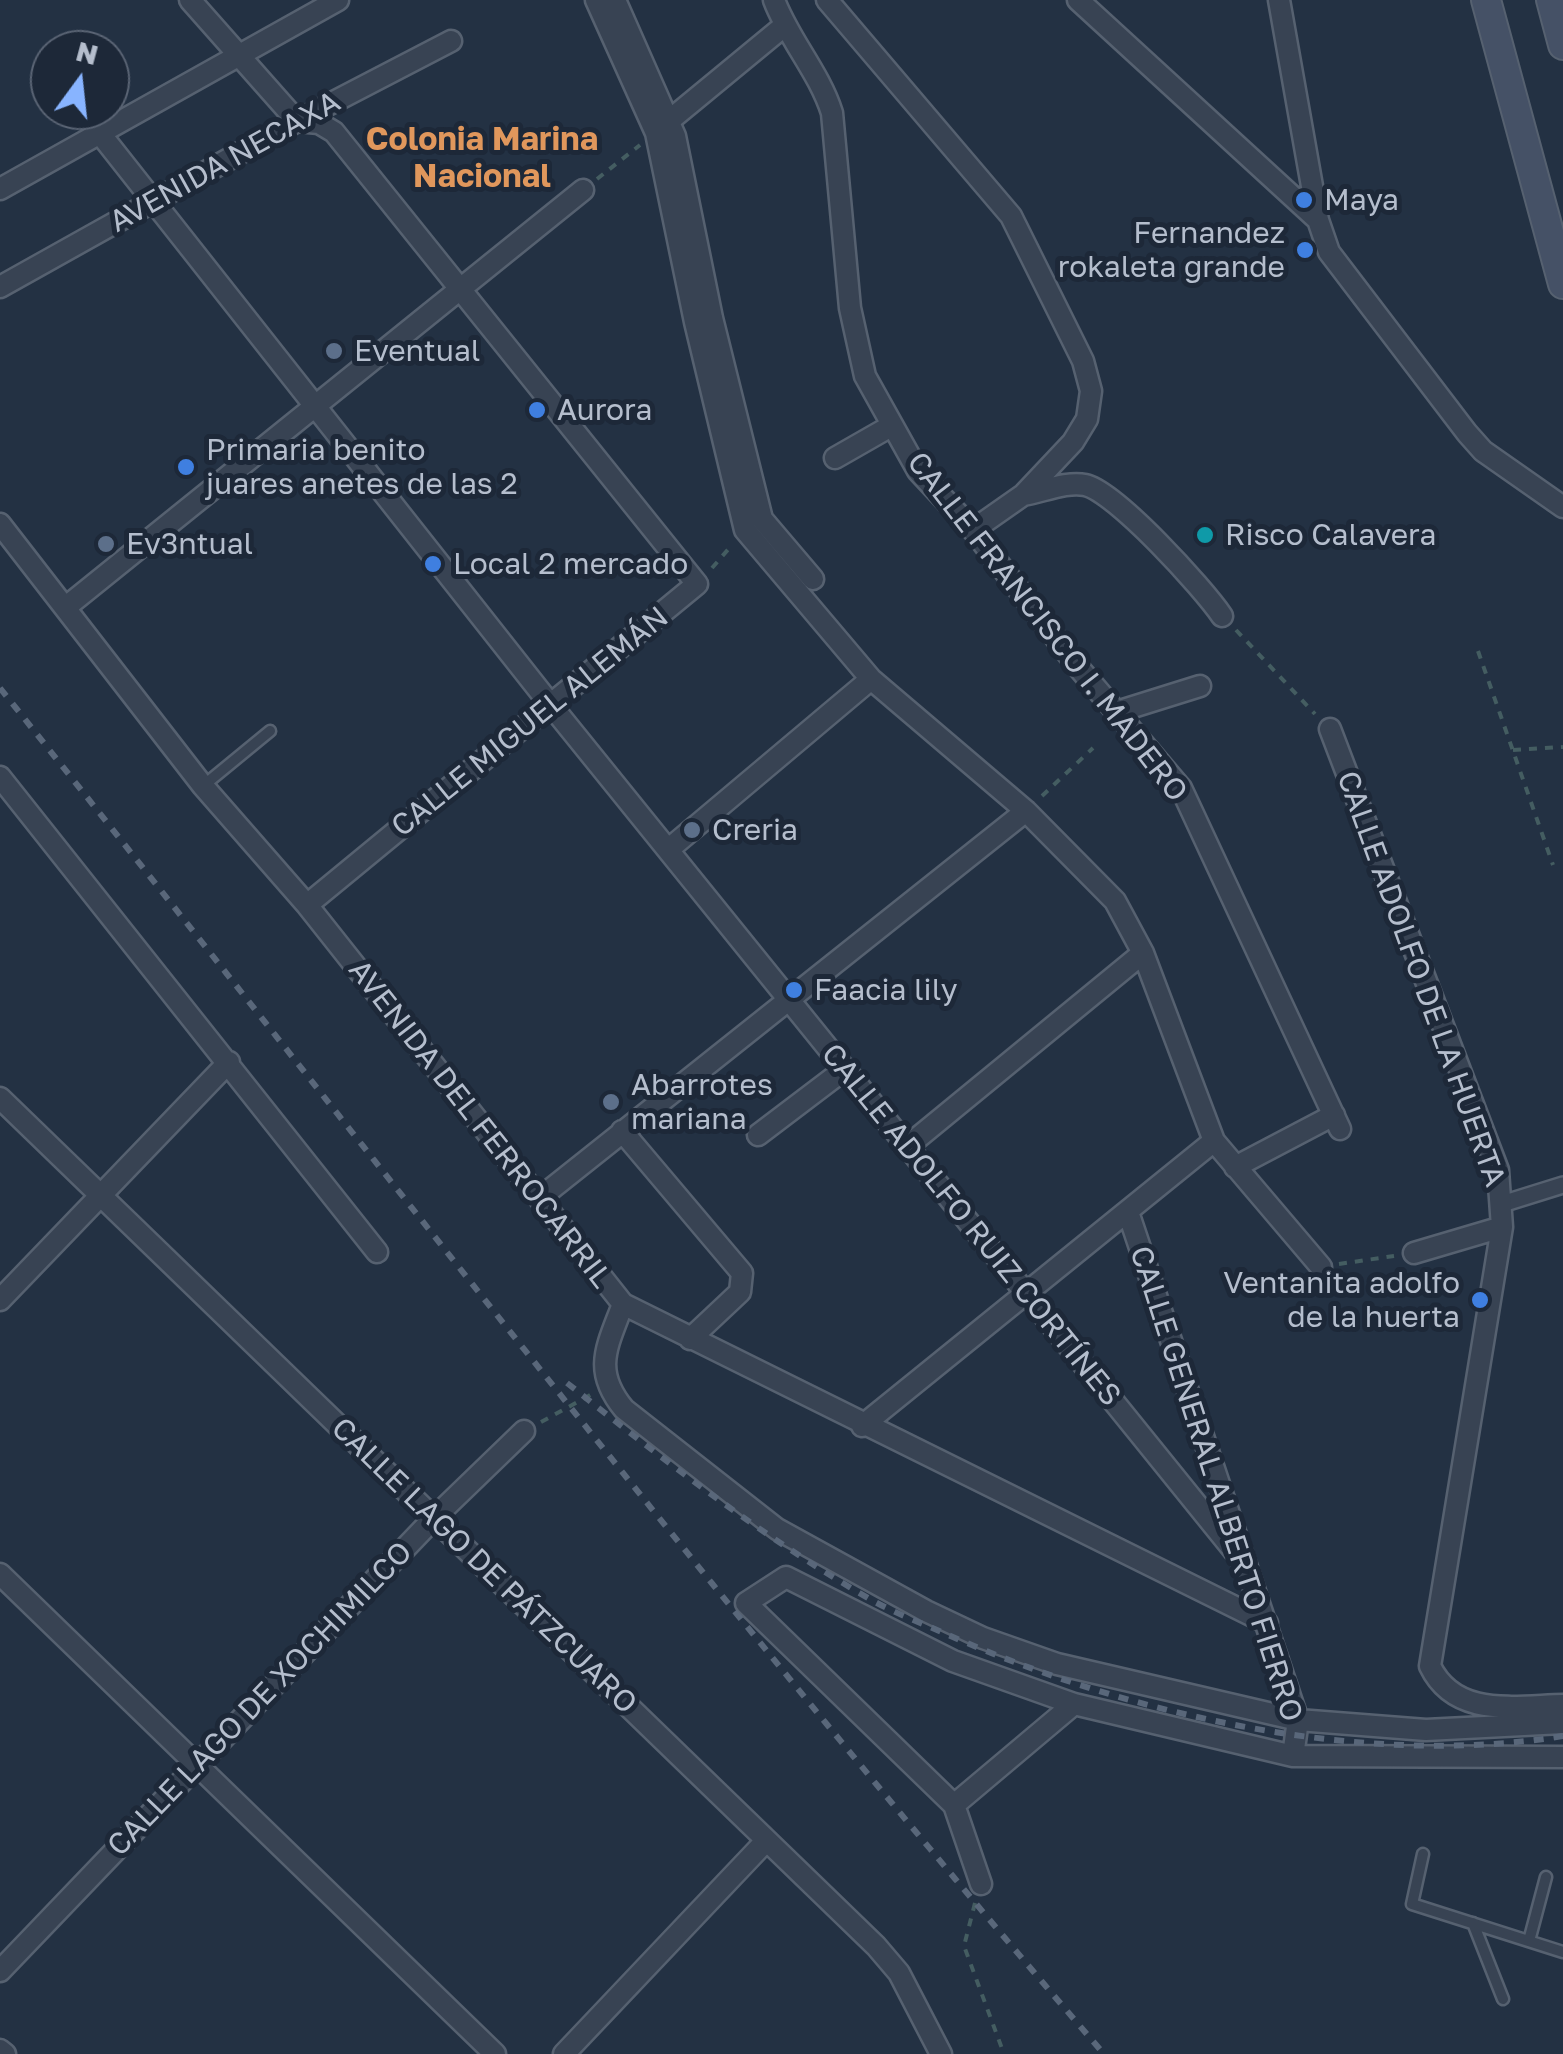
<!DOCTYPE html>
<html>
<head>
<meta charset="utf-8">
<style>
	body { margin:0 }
	#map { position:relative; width:1563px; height:2054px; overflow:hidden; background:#233143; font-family:"Golos Text",sans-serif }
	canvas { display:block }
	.north { position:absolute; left:30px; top:30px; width:100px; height:100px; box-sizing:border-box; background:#1d2838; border:2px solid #5a6474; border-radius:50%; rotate:15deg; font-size:28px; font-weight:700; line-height:40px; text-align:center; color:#b5becd }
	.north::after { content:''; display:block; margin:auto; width:35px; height:45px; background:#88b4ff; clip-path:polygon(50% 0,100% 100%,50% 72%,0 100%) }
</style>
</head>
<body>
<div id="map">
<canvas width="1563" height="2054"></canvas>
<div class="north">N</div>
</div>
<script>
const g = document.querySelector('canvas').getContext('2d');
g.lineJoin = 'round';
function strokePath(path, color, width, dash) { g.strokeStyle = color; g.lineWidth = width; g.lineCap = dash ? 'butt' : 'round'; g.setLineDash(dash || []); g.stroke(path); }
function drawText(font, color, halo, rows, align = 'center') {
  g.font = font + ' "Golos Text",sans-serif'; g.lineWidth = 10; g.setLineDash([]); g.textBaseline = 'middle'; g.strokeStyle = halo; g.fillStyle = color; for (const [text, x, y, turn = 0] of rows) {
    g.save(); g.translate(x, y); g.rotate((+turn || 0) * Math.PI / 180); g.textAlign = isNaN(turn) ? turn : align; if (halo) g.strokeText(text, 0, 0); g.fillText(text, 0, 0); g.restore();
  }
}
const service = new Path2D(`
	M203 786 270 731
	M1423 1854 1412 1904 1563 1952
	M1473 1923 1503 1999
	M1529 1941 1546 1877`);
const pedestrian = new Path2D(`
	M1502 1204 1563 1185`);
const minor = new Path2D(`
	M190 0 297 121 319 123 334 132 697 584 307 905
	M596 0 656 133 695 322 745 530 871 679 1026 811 1115 901 1143 953 1214 1141 1321 1267
	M615 0 675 136 712 318 762 519 813 579
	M774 0C789 40 819 72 832 113L850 308 865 376 918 471 973 530 1078 667 1181 788 1340 1129
	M827 0 1011 216 1083 361 1091 391 1087 419 1073 442 1023 495 973 530
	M1078 0 1318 220 1329 252 1467 433 1483 451 1563 507
	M1279 0 1318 220
	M670 120 784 26
	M102 136 550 704 1244 1563
	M0 189 338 0
	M0 287 297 121 451 41
	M835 458 891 426
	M1023 495C1042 492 1067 481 1085 485 1115 491 1203 588 1222 616
	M0 524 203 786 307 905 623 1304 1267 1623
	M66 607 583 190
	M1120 711 1200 686
	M1330 729 1498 1170 1502 1227 1430 1666C1455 1718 1514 1706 1563 1705
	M0 777 377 1252
	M669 849 871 679
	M0 1098 876 1946 899 1973 941 2054
	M622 1131 742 1273 740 1292 690 1339
	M758 1135 845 1069
	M909 1145 1143 953
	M1235 1167 1334 1115
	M541 1197 1026 811
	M1128 1212 1298 1720 1293 1756
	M1414 1253 1502 1227
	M0 1300 229 1062
	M623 1304C607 1347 592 1370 624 1409L777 1529 926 1611 983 1638 1057 1664 1298 1720 1426 1730 1563 1723
	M862 1426 1214 1141
	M0 1574 495 2054
	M954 1805 1074 1704
	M981 1884 954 1805 746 1603 786 1577 953 1661 1074 1704 1293 1756 1563 1757
	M0 1971 435 1517 524 1431
	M0 2050 5 2054
	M564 2054 765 1842`);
const secondary = new Path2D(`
	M1486 0 1563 284
	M1551 0 1563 45`);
strokePath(service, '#566170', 15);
strokePath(pedestrian, '#566170', 20);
strokePath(minor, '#566170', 25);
strokePath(secondary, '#566170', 32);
strokePath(new Path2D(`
	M597 179 640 145
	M712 568 732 545
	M1236 630 1315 714
	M1478 651 1553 865
	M1513 750 1563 747
	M1042 796 1093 748
	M1339 1264 1394 1256
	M541 1422 594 1393
	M975 1903 964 1946 1004 2054`), '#445d61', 4, [8, 8]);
strokePath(service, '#384353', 10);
strokePath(pedestrian, '#384353', 15);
strokePath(minor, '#384353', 20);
strokePath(secondary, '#455166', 28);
strokePath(new Path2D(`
	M0 688C365 1145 722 1611 1104 2054
	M567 1383C664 1460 761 1536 868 1598 892 1612 919 1622 944 1633 1125 1714 1365 1769 1563 1736`), '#59677a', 6, [10, 10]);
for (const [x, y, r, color] of [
	[1304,200,10,"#3f7fe0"],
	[1305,250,10,"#3f7fe0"],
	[334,351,10,"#5c6f8a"],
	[537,410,10,"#3f7fe0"],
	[186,467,10,"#3f7fe0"],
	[1205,535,10,"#0f9aa8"],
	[106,544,10,"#5c6f8a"],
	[433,564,10,"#3f7fe0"],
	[692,830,10,"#5c6f8a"],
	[794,990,10,"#3f7fe0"],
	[611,1102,10,"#5c6f8a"],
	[1480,1300,10,"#3f7fe0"]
]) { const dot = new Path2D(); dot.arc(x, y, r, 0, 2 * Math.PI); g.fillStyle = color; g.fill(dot); strokePath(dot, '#1d2838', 4); }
drawText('30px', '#b5becd', '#1d2838', [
	["AVENIDA NECAXA",225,162,-29],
	["CALLE FRANCISCO I. MADERO",1047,627,52],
	["CALLE MIGUEL ALEMÁN",530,722,-39],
	["CALLE ADOLFO DE LA HUERTA",1421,979,70],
	["AVENIDA DEL FERROCARRIL",480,1124,52],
	["CALLE ADOLFO RUIZ CORTÍNES",971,1225,51],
	["CALLE GENERAL ALBERTO FIERRO",1216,1484,72],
	["CALLE LAGO DE PÁTZCUARO",484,1566,44],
	["CALLE LAGO DE XOCHIMILCO",260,1699,-46]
]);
drawText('30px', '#b5becd', '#1d2838', [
	["Maya",1324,200],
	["Fernandez",1285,233,"right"],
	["rokaleta grande",1285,267,"right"],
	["Eventual",354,351],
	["Aurora",557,410],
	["Primaria benito",206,450],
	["juares anetes de las 2",206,484],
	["Risco Calavera",1225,535],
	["Ev3ntual",126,544],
	["Local 2 mercado",453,564],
	["Creria",712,830],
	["Faacia lily",814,990],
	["Abarrotes",631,1085],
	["mariana",631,1119],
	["Ventanita adolfo",1460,1283,"right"],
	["de la huerta",1460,1317,"right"]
], 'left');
drawText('bold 32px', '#e0975c', '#1d2838', [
	["Colonia Marina",482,140],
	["Nacional",482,177]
]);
</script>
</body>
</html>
